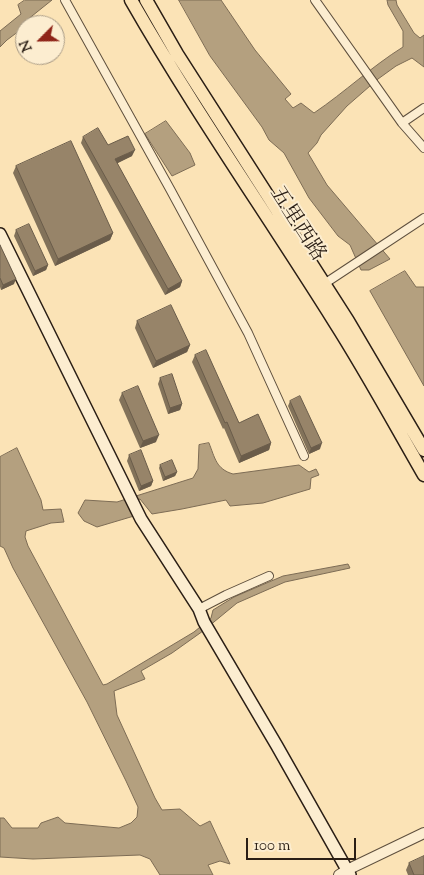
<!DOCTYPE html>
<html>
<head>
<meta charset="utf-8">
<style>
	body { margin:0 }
	#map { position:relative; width:424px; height:875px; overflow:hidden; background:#fbe3b6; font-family:"Sorts Mill Goudy",serif }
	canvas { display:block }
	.north { position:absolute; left:15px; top:15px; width:50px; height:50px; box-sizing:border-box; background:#fcedd0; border:1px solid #a89a85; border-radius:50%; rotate:247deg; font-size:14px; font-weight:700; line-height:20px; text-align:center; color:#2a1e15 }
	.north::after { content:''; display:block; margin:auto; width:18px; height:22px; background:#8f2418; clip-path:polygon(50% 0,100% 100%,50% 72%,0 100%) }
	.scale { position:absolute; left:246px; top:838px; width:110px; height:22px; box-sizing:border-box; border:2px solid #2a1e15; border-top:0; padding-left:6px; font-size:15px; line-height:18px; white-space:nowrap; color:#2a1e15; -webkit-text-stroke:4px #fcedd0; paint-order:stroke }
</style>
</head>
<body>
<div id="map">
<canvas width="424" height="875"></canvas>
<div class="north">N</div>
<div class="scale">100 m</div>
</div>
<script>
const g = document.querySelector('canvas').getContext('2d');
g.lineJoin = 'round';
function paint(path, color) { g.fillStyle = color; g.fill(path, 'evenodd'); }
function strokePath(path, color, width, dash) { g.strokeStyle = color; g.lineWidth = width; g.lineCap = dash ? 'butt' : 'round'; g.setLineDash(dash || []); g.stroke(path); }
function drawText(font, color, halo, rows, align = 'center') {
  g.font = font + ' "Sorts Mill Goudy","Noto Serif SC",serif'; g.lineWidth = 4; g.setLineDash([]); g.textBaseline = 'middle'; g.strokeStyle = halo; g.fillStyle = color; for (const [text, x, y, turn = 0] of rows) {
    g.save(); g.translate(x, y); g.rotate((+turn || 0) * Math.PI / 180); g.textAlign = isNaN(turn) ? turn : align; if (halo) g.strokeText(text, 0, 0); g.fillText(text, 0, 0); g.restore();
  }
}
const water = new Path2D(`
	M25 0H52L22 24 23 28 7 40 0 47V31L21 14 18 5Z
	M179 0H221L255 50 291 94 285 99 293 108 301 103 314 113C345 92 371 67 403 47V31L388 5 387 0H396L397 5 414 33 420 38 424 35V67L412 58 396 66 378 79 347 106 321 135 317 143 308 153 327 185 390 259 369 270H361L350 245 338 236 309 198 284 153 269 140 262 127 210 56Z
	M166 121 190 153 195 165 172 176 145 134Z
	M405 271 416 287H424V386L370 291Z
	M209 443C215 458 216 469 233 474L299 465 309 472 316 469 319 475 311 478 310 489 263 503 230 506 226 500 182 509 152 514 140 499 128 504 134 516 97 527 84 521 78 513 85 500 117 502 193 478 198 469 199 445Z
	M17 448 41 500 43 510 61 509 64 522 51 523 26 531 25 537 28 546 103 685 107 684 194 632 211 618 213 610 234 597 283 576 348 564 350 568 285 582 237 603 203 631 172 653 141 671 145 679 114 691 117 715 155 798 162 810 180 809 200 826 210 821 230 864 220 861 208 865 213 875H160L150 859 140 855 33 859 0 857V818H4L12 828H38L41 823 58 817 65 823 119 828 131 823 137 817 138 807 126 781 87 702 13 568 4 548 0 546V457Z`);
paint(water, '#b4a07f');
strokePath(water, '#7d6c55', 1);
const minor = new Path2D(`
	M65 0 170 189 248 333 304 456
	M315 0 402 123 424 148
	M402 123 424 108
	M324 284 424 218
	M199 609 226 595 269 576`);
const tertiary = new Path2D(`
	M339 875 347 870 424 833`);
const secondary = new Path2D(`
	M0 234 141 519 199 609 204 622 277 746 350 875`);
const primary = new Path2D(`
	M131 0C194 110 267 214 334 321 366 371 394 423 424 475
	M146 0 177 54 348 321 424 450`);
strokePath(minor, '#5e4f3d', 10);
strokePath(tertiary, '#5e4f3d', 12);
strokePath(secondary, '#2a1e15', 14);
strokePath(primary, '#2a1e15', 15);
strokePath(minor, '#fcedd0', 8);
strokePath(tertiary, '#fcedd0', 10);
strokePath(secondary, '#fcedd0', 11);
strokePath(primary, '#fbe3b6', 12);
paint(new Path2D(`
	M83 137 108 145 132 156 117 163 182 281 180 287 165 295 81 143Z
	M16 166 113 233 110 240 55 266 13 173Z
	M16 230 48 265 46 270 33 276 14 236Z
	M0 245 14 284 1 290 0 287Z
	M137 321 190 345 187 352 153 368 135 328Z
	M195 355 239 423 271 443 269 450 239 463 224 428 223 429 192 362Z
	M160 378 182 404 180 410 168 414 158 384Z
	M122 393 156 442 140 448 119 400Z
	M290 401 320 449 309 454 288 406Z
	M129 455 153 481 151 486 139 491 127 461Z
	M160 465 177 472 175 476 163 481 159 468Z
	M409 863 424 875H408L406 870Z`), '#82725a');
paint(new Path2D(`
	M135 150 132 156 112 166 115 159Z
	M113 233 110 240 55 266 58 259Z
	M48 265 46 270 33 276 35 271Z
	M16 279 14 284 1 290 3 285Z
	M182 281 180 287 165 295 168 289Z
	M190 345 187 352 153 368 156 361Z
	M182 404 180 410 168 414 170 408Z
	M159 435 156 442 140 448 143 441Z
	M271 443 269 450 239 463 241 456Z
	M322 443 320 449 309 454 311 448Z
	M177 472 175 476 163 481 165 477Z
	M153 481 151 486 139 491 141 486Z`), '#6a5c4a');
const building = new Path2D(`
	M98 128 108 145 128 136 135 150 115 159 182 281 168 289 83 137Z
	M71 141 113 233 58 259 16 166Z
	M29 224 48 265 35 271 16 230Z
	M0 245 16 279 3 285 0 278Z
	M171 305 190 345 156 361 137 321Z
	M206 350 239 423 258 414 271 443 241 456 227 422 225 423 195 355Z
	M172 374 182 404 170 408 160 378Z
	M138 386 159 435 143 441 122 393Z
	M300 396 322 443 311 448 290 401Z
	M141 450 153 481 141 486 129 455Z
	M172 460 177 472 165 477 160 465Z
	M424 856V875H414L409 863Z`);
paint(building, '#978469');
strokePath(building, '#6a5c4a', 1);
drawText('21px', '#2a1e15', '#fcedd0', [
	["五里西路",296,225,57]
]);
</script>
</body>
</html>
